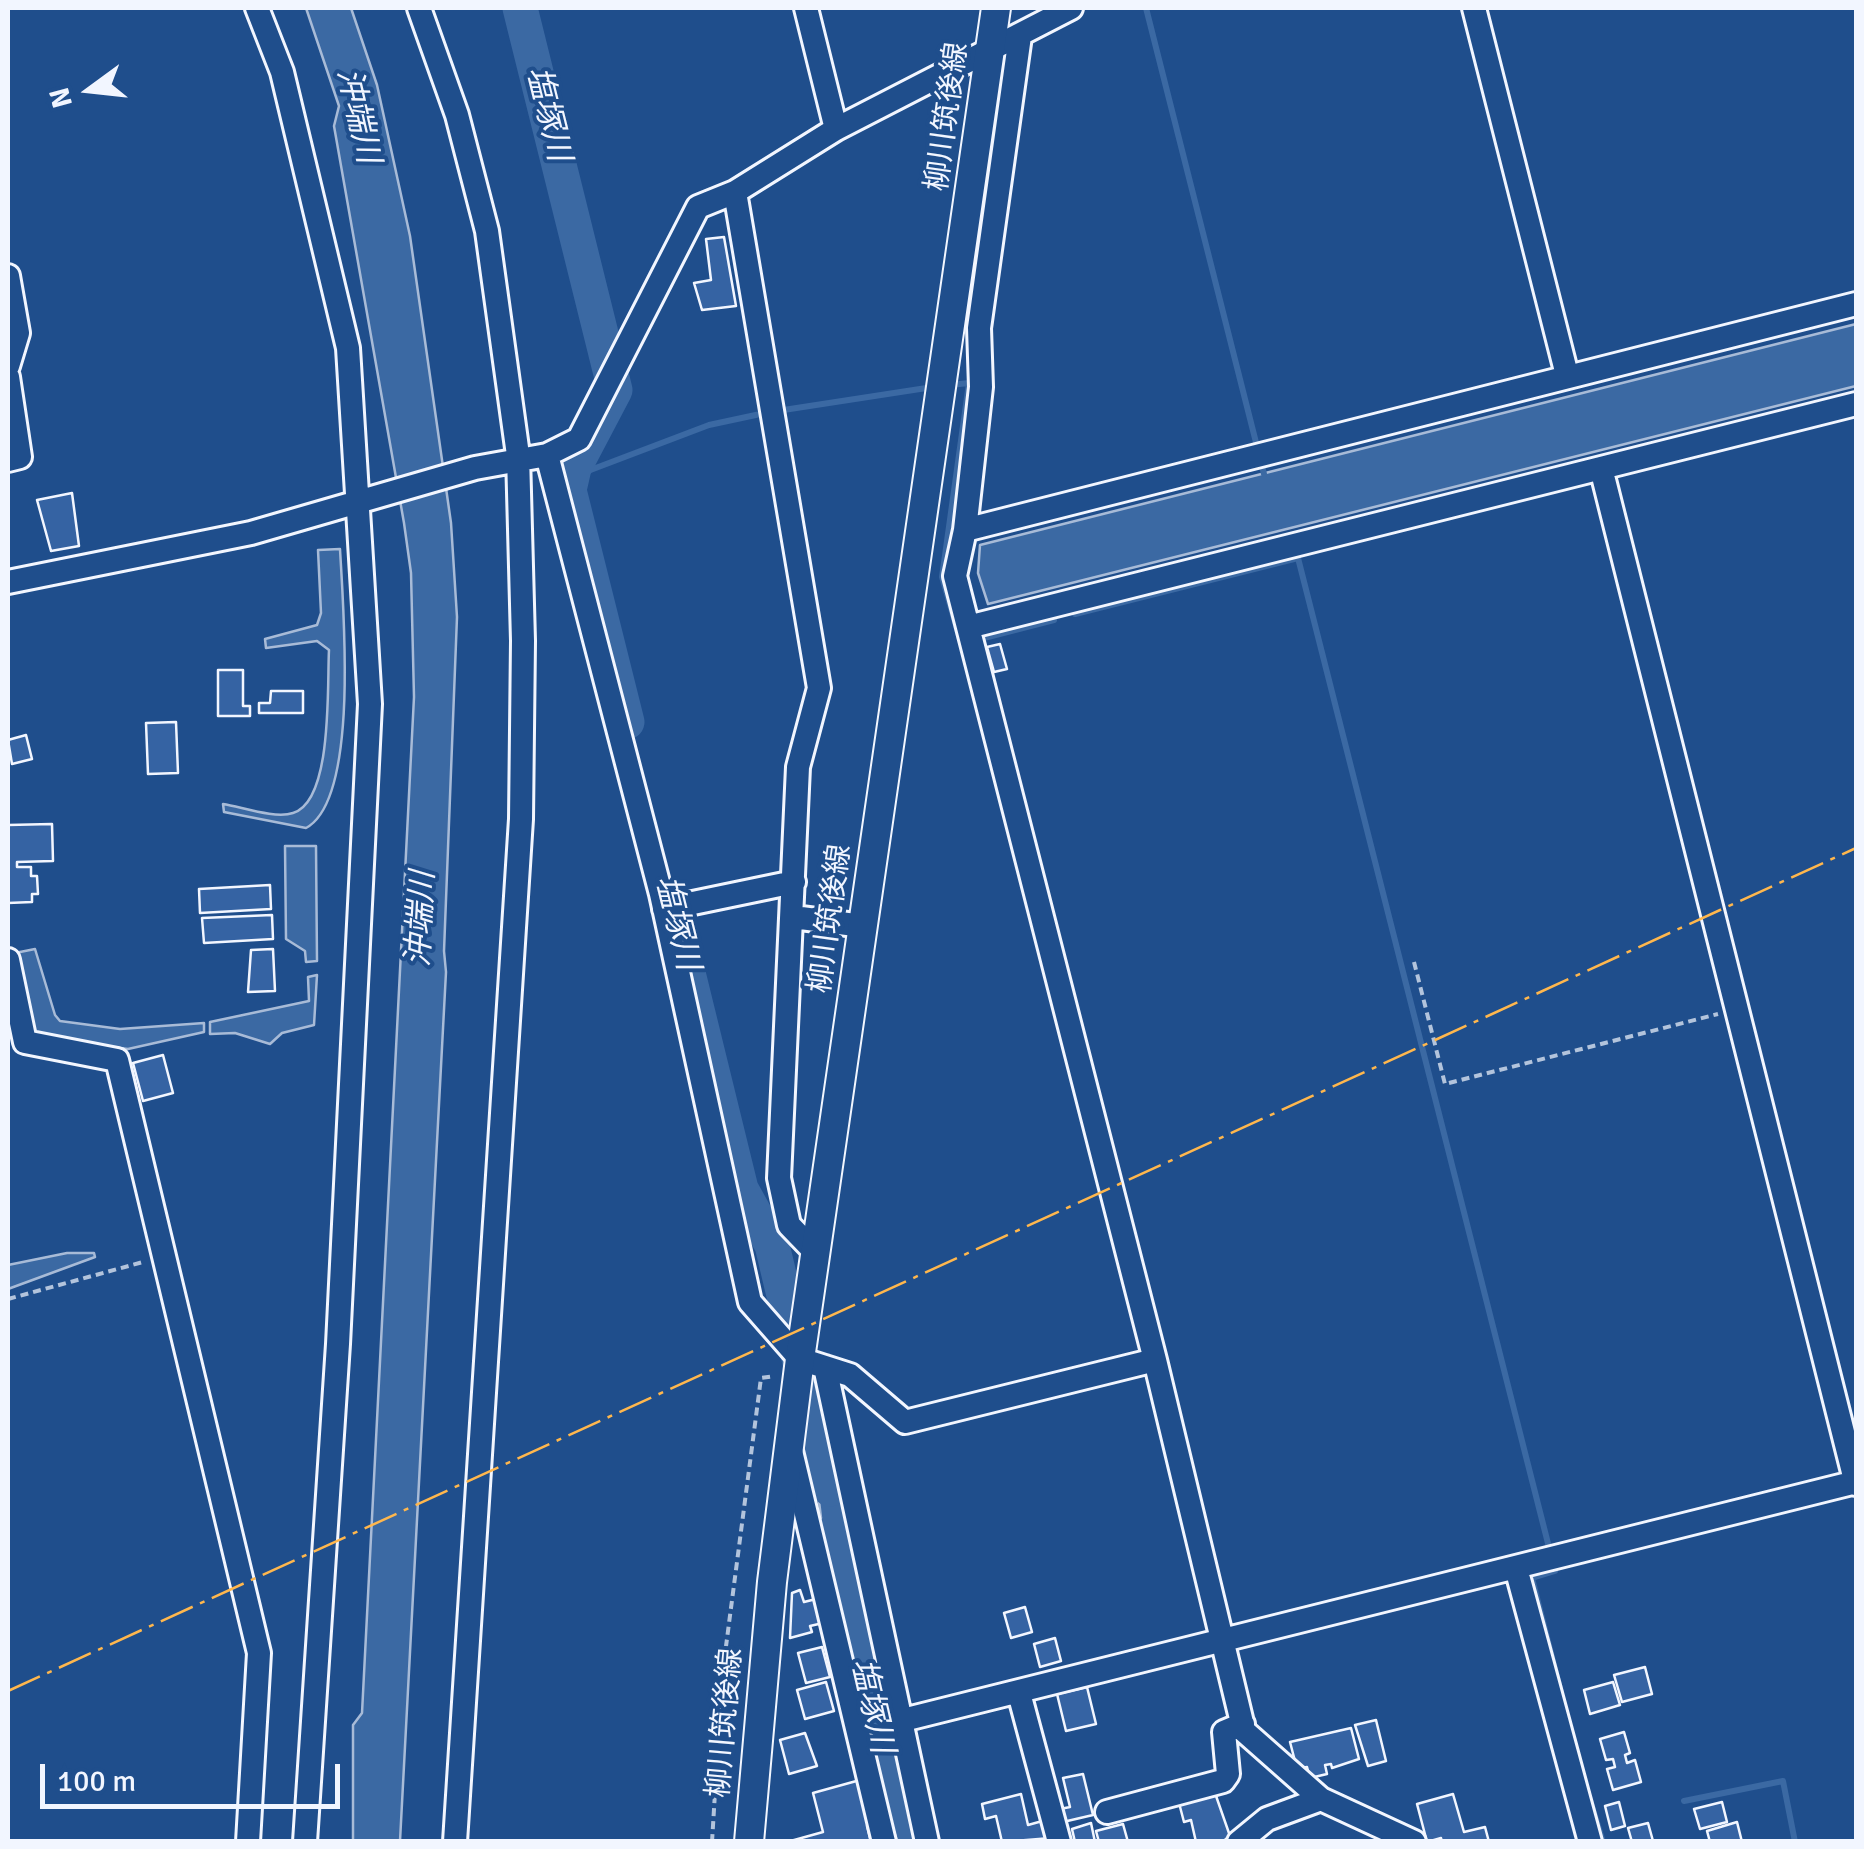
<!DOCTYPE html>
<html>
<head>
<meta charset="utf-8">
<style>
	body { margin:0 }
	#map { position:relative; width:1864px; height:1849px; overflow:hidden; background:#1f4e8c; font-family:Signika,sans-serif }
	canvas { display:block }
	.frame { position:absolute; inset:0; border:10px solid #f2f6ff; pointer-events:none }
	.north { position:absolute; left:40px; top:40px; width:100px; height:100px; -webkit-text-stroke:8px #1f4e8c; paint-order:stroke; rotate:255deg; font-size:28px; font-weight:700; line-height:40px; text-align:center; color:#f2f6ff }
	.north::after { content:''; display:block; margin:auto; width:35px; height:45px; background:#f2f6ff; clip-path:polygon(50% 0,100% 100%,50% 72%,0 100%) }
	.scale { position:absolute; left:40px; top:1764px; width:300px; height:45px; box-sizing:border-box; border:5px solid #f2f6ff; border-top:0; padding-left:12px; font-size:30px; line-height:35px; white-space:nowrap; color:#f2f6ff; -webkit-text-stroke:8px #1f4e8c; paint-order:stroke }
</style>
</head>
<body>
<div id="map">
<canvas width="1864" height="1849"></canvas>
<div class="frame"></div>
<div class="north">N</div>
<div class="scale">100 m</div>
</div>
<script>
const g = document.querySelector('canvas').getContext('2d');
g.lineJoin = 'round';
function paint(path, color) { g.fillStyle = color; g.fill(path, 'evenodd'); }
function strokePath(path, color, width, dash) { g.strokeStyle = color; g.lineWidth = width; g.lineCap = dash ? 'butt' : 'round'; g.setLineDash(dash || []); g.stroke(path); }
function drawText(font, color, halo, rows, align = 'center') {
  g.font = font + ' Signika,"Noto Sans JP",sans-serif'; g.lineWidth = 8; g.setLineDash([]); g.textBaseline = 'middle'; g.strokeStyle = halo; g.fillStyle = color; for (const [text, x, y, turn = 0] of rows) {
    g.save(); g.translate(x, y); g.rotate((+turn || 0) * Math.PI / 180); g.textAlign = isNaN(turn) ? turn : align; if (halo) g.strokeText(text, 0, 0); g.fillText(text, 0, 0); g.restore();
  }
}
const water = new Path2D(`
	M306 8H351L377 85 410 236 451 523 457 617 444 951 446 972 400 1841H353V1725L362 1713 414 697 411 573 404 523 334 126 339 106Z
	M1856 324V386L988 604 978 573 980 545Z
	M340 549C343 606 360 799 306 828L224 812 223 804C242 807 275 819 293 813 333 801 327 686 329 650L317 641 266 648 265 639 317 625 321 613 318 550Z
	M285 846H316L317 961 306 962 305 951 286 939Z
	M35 949 55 1015 60 1021 120 1029 204 1023V1032L128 1049 37 1038 15 953Z
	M317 975 314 1025 282 1033 270 1044 235 1033 210 1034V1022L309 1001 308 977Z
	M67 1253H94L95 1257 8 1289V1265Z
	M831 1434 918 1841H897L880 1788 818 1521 821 1518 813 1451Z`);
paint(water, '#3b69a3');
strokePath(water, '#a8bbd7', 2.5);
strokePath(new Path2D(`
	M1146 8 1264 474
	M950 385 969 383 942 577 961 643
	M777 411 933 387
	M572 477 709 425 765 413
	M1075 614 1298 558 1555 1571 1532 1578 1561 1693
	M980 639 1054 620
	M1589 1797 1603 1842
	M1684 1801 1783 1781 1795 1842`), '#3b69a3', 6);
strokePath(new Path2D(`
	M520 8 615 390 574 468 569 490 627 722
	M689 977 741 1189 772 1245 830 1489`), '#3b69a3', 35);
const building = new Path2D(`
	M724 237 736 306 702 310 694 283 711 280 706 239Z
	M72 493 79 546 51 551 37 500Z
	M1000 644 1007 669 994 672 987 647Z
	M218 670H243V706H250V716H218Z
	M271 691H303V713H259V703H270Z
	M176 722 178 773 148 774 146 723Z
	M26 735 32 759 12 764 8 740Z
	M52 824 53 861 17 862V867H31V876H37L38 894H32V902L8 903V825Z
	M270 885 271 909 200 913 199 889Z
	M272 915 273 939 204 943 202 918Z
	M273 949 275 991 248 992 251 950Z
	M163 1055 173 1093 143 1101 133 1063Z
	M800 1590 804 1602 816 1599 823 1623 810 1626 812 1632 790 1638 792 1593Z
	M1025 1607 1032 1632 1011 1638 1004 1613Z
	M1055 1638 1061 1661 1040 1667 1034 1644Z
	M822 1647 830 1677 806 1683 798 1653Z
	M1645 1667 1652 1694 1622 1702 1614 1675Z
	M826 1682 834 1711 805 1719 797 1690Z
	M1613 1682 1620 1705 1590 1714 1584 1690Z
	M1087 1687 1096 1724 1066 1731 1057 1694Z
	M1376 1720 1386 1761 1368 1766 1355 1725Z
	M1351 1728 1359 1759 1332 1768 1331 1764 1325 1765 1327 1774 1310 1778 1307 1767 1297 1769 1290 1742Z
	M1624 1732 1630 1753 1625 1755 1627 1763 1635 1760 1641 1782 1613 1790 1607 1769 1615 1767 1613 1759 1606 1760 1600 1739Z
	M805 1733 817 1766 789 1774 780 1740Z
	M1083 1774 1093 1815 1063 1822 1060 1809 1070 1807 1063 1778Z
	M860 1780 872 1825 867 1826 871 1842H787L823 1832 813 1793Z
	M1215 1793 1230 1836 1222 1842H1196L1191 1820 1184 1822 1179 1803Z
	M1021 1794 1028 1825 1046 1820 1051 1838 1002 1842 996 1816 985 1819 982 1804Z
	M1453 1794 1464 1832 1485 1827 1489 1842H1442L1441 1838 1427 1842 1417 1804Z
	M1619 1802 1625 1826 1611 1830 1605 1806Z
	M1722 1802 1727 1822 1700 1829 1694 1809Z
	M1737 1822 1742 1842H1710L1707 1831Z
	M1091 1823 1095 1842H1075L1072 1829Z
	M1648 1823 1653 1841 1632 1842 1628 1828Z
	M1123 1824 1128 1842H1099L1096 1831Z`);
paint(building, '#3563a3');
strokePath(building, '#f2f6ff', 2.5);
const minor = new Path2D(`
	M257 8 282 72 348 348 370 704 338 1344 305 1842
	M419 8 457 115 487 231 518 455 523 641 521 819 455 1842
	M806 8 836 129
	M1474 8 1567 375
	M1020 36 979 328 981 387 965 530 955 576 1155 1360 1244 1731 1321 1799 1414 1842
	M735 192 819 688 798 767 779 1178 789 1225 816 1253
	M8 276 18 333 8 366
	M8 377 20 457 8 460
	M547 455 661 894 750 1302 800 1359 850 1375 905 1422 1155 1360
	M1601 468 1856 1484
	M965 530 1856 304
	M8 582 251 533 475 468 547 455 579 439 698 207 735 192 836 129 1071 8
	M968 627 1856 404
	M664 909 794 882
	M793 917 863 926
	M8 960 25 1042 117 1060 259 1653 248 1842
	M825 1367 927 1842
	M791 1451 884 1842
	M1516 1568 1590 1842
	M1019 1693 1059 1842
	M899 1721 1856 1482
	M1107 1812 1223 1781 1228 1774 1224 1732 1243 1724
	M1239 1842 1267 1819 1321 1799`);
const major = new Path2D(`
	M749 1842 772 1582 800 1359 996 8`);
strokePath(minor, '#f2f6ff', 28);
strokePath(major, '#f2f6ff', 32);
strokePath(new Path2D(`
	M1414 962 1445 1084 1718 1014
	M8 1299 143 1262
	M712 1842 722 1677 761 1378 775 1376`), '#b3c4dc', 4, [8, 5]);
strokePath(minor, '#1f4e8c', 22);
strokePath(major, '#1f4e8c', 28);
strokePath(new Path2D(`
	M8 1691 1856 848`), '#ffb74d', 2.5, [35, 8, 5, 8]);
drawText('30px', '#f2f6ff', '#1f4e8c', [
	["柳川筑後線",948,117,-82],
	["柳川筑後線",831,919,-82],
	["柳川筑後線",726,1723,-85]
]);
drawText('italic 32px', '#f2f6ff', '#1f4e8c', [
	["塩塚川",547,114,76],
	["沖端川",357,116,77],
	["沖端川",422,919,-87],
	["塩塚川",676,923,76],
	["塩塚川",871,1706,77]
]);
</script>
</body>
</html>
